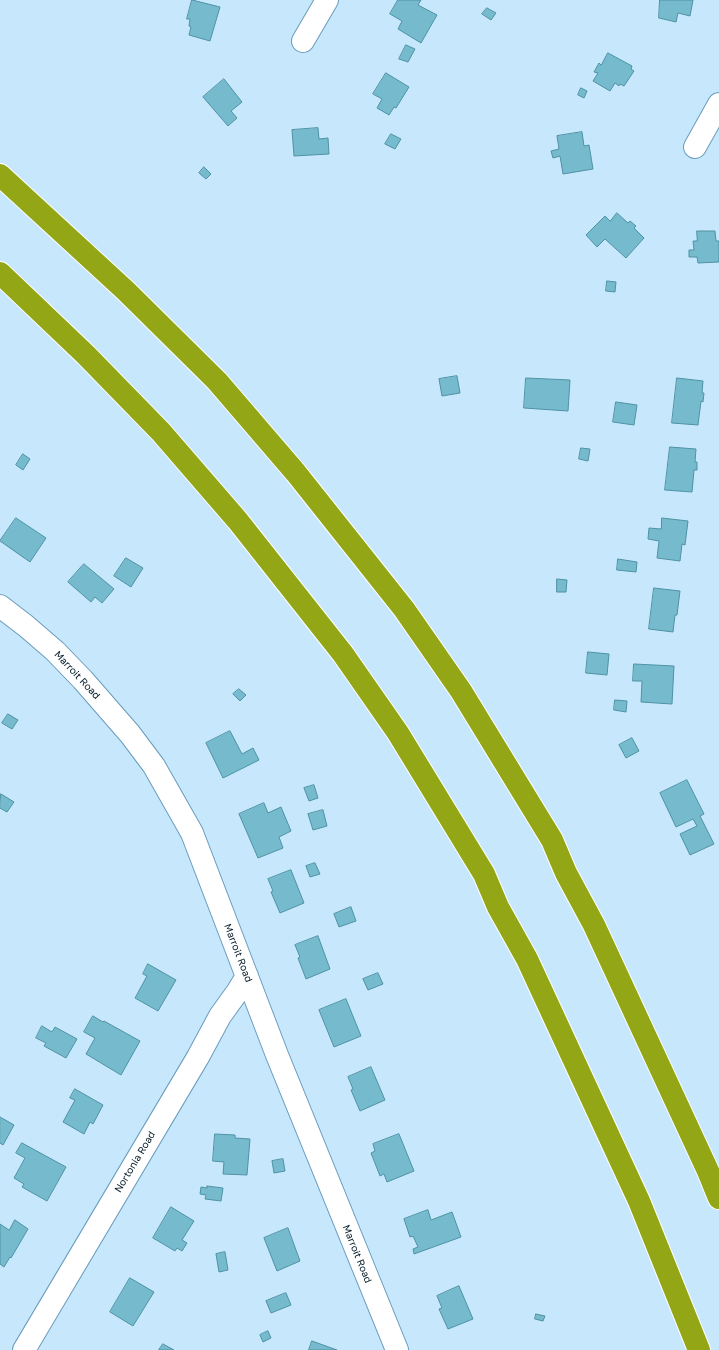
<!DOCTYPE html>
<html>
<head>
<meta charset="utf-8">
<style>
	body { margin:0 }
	canvas { display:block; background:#c7e7fc }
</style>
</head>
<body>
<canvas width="719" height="1350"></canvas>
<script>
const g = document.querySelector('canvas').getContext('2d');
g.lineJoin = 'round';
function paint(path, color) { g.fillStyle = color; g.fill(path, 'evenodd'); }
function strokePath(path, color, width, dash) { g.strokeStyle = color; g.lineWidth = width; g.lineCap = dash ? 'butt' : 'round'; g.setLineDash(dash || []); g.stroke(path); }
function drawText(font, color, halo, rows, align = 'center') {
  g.font = font + ' "Golos Text",sans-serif'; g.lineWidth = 3; g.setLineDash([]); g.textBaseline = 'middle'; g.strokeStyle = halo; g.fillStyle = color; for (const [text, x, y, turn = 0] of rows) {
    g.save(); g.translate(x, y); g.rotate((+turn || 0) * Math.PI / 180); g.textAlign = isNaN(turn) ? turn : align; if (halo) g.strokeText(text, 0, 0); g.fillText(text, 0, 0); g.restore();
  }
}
const building = new Path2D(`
	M192 0 220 7 210 41 189 35 191 27 189 26 190 19H187Z
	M398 0H421L418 5 437 15 421 43 398 29 402 21 390 14Z
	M660 0H693L690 16 678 13 676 22 659 18Z
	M487 8 496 13 491 20 482 14Z
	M406 45 415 49 408 62 399 59Z
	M608 53 632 66 631 69 634 71 624 86 620 84 619 86 615 83 610 91 593 81 598 73 594 72 599 63 601 65Z
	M386 73 409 87 396 108 394 107 389 115 377 108 382 99 373 94Z
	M224 79 242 102 231 111 237 118 228 126 203 97Z
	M581 88 587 91 584 98 578 95Z
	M318 128 319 139 328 138 329 154 294 156 292 130Z
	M582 132 584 146 589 145 593 169 563 174 560 156 553 158 551 151 559 149 557 136Z
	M391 134 401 139 395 149 385 144Z
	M204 167 211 174 206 179 199 173Z
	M617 213 628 223 630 221 636 226 634 228 644 238 626 258 605 239 597 247 586 235 605 216 610 221Z
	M697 231H715L716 241H719V262L698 263 697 257H689V250H694L693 241H697Z
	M607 281 616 282 615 292 606 291Z
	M457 376 460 393 442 396 439 379Z
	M526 378 570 380 568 411 524 408Z
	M677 378 703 381 702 393H704L703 402 701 401 698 425 672 423Z
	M616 402 637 405 634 425 613 422Z
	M670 447 696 449 695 462H697V470H694L692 492 665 490Z
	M581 448 590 449 588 461 579 459Z
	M23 454 30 459 23 470 16 465Z
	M16 518 46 538 30 562 0 541Z
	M662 518 688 521 685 545 682 544 680 561 657 558 659 541 648 539 649 528 661 529Z
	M126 558 143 568 131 587 114 576Z
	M618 559 637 562 636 572 617 570Z
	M84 564 114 589 102 603 95 597 91 602 68 582Z
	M557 579 567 580 566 592H557Z
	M654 588 680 591 677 615H675L673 632 649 629Z
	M588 652 609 654 607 675 586 673Z
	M634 664 674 666 672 704 641 702 642 681H633Z
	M239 689 246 695 240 701 233 694Z
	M615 700 627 701 626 712 614 710Z
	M8 714 18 720 12 729 2 723Z
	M230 731 242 754 253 748 259 760 223 778 206 743Z
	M632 738 639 751 626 758 619 745Z
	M687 780 704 814 700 816 714 844 690 855 680 834 697 826 693 819 676 827 660 793Z
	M314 785 318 798 309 801 304 788Z
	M1 794 14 802 7 812 0 808Z
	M264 803 268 813 281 807 291 831 279 837 283 848 258 858 239 814Z
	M323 810 327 826 313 830 308 814Z
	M315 863 320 874 310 877 306 866Z
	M291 870 304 903 280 913 271 892 273 891 268 879Z
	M351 907 356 921 339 927 334 914Z
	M318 936 330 969 306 979 298 958 300 957 295 945Z
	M148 964 176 980 158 1011 135 998 147 976 143 974Z
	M378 973 383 984 368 990 363 979Z
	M346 999 361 1036 334 1047 319 1010Z
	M93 1016 103 1022 104 1021 140 1041 121 1075 86 1054 95 1038 84 1032Z
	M42 1026 52 1032 55 1027 77 1039 66 1058 44 1046 46 1043 36 1038Z
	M371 1067 385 1100 360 1111 351 1090 353 1089 348 1077Z
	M75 1089 103 1105 93 1124 90 1122 84 1134 63 1122 75 1100 70 1098Z
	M0 1117 14 1125 3 1145 0 1143Z
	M215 1134 235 1135V1138L250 1139 247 1175 223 1174 224 1162 213 1161Z
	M399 1134 414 1171 387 1182 384 1174 380 1176 371 1153 375 1151 373 1144Z
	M22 1143 66 1167 47 1201 22 1187 24 1184 14 1178 25 1158 16 1153Z
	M283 1159 285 1171 274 1173 272 1161Z
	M207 1186 223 1188 221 1201 205 1199 206 1195 200 1194 201 1187 207 1188Z
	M171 1207 194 1221 182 1240 187 1243 182 1251 177 1248 175 1251 153 1238Z
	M428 1210 431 1220 452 1212 461 1237 414 1254 413 1249 418 1247 413 1236 410 1237 404 1219Z
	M15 1220 28 1229 11 1258 10 1257 4 1267 0 1264V1224L9 1230Z
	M288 1228 300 1261 277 1271 264 1238Z
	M225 1252 228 1270 219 1272 216 1254Z
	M130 1278 154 1292 133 1326 110 1312Z
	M459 1286 473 1319 448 1329 439 1309 442 1308 437 1296Z
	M286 1293 291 1305 271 1313 266 1301Z
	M536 1314 545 1316 543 1321 535 1319Z
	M268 1331 271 1338 263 1342 260 1335Z
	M312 1341 337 1350H309Z
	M163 1344 174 1350H159Z`);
paint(building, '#76bacd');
strokePath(building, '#4f92a4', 1);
const minor = new Path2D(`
	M303 41 327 0
	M695 147 719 104
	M0 606 26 626 55 651 83 680 130 734 154 766 192 833 277 1055 397 1350
	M24 1350 198 1057 220 1016 238 991 247 976`);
const motorway = new Path2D(`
	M0 175 126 291 217 381 296 473 404 609 461 691 552 840 566 873 594 925 708 1171 719 1198
	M0 273 86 355 161 432 238 521 343 654 398 733 484 874 498 907 527 959 639 1201 699 1350`);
strokePath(minor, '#699cbd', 24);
strokePath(motorway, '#fff', 24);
strokePath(minor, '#fff', 22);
strokePath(motorway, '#93a616', 22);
drawText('10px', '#081d2a', '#fff', [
	["Marroit Road",77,675,47],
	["Marroit Road",238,953,69],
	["Nortonia Road",135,1162,-59],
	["Marroit Road",357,1254,68]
]);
</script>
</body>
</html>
